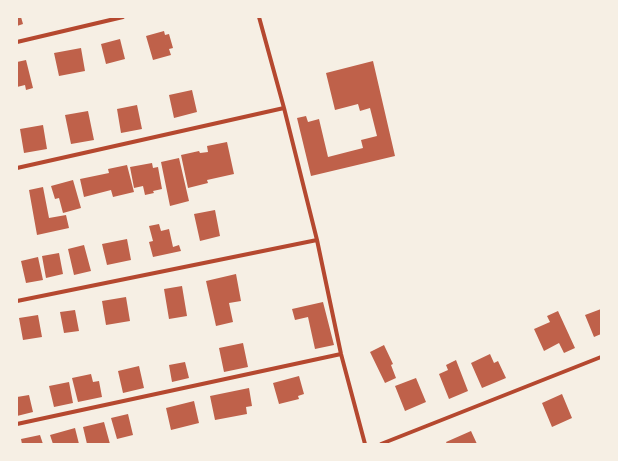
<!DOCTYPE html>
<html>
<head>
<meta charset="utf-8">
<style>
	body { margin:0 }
	#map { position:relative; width:618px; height:461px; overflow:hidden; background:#f6efe4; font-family:"Fira Sans",sans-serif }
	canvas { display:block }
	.frame { position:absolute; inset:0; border:18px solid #f6efe4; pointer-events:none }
</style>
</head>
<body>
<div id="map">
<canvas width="618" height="461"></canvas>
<div class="frame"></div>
</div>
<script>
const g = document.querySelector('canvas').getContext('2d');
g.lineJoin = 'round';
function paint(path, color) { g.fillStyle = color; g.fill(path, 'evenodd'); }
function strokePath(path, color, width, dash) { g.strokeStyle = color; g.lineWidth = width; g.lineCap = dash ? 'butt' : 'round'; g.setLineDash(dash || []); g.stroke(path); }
paint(new Path2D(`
	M17 17H21L23 24 17 26Z
	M164 31 165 35 169 34 173 48 169 49 171 55 153 60 146 36Z
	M120 39 125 59 106 64 101 44Z
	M81 48 85 71 59 76 54 53Z
	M26 60 33 88 26 90 25 85 17 87V62Z
	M373 61 395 156 311 176 297 118 306 116 308 122 319 119 328 157 363 148 361 140 377 136 370 108 360 111 358 104 335 110 326 73Z
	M192 90 197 112 174 118 169 95Z
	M137 105 142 129 121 133 117 109Z
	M88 111 94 140 71 144 65 115Z
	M43 125 47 149 24 153 20 129Z
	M227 142 234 174 207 180 208 183 188 188 181 155 199 151 200 153 208 152 207 146Z
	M179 158 189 201 170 206 161 162Z
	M152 163 153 168 158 167 162 189 153 191 154 193 145 195 143 186 134 188 130 167Z
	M127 165 134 192 113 197 111 190 84 197 80 179 109 173 108 169Z
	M73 180 81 208 63 213 59 198 55 199 51 186Z
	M43 187 49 218 66 215 69 228 37 235 29 190Z
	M215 210 220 236 200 241 194 214Z
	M159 224 161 231 169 229 173 247 179 245 181 251 153 257 149 242 153 241 149 226Z
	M127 239 131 260 107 265 102 244Z
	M84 245 91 271 74 275 68 249Z
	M59 253 63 274 46 278 42 256Z
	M38 257 43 280 26 283 21 261Z
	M236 274 241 301 229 303 233 322 216 326 206 281Z
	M182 286 187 316 169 319 164 289Z
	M126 297 130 321 106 325 102 301Z
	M323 302 334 345 315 349 308 317 295 320 292 309Z
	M601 309V334L594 337 585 315Z
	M75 310 79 331 64 333 60 312Z
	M558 311 575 348 564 353 559 343 544 351 534 329 550 322 547 316Z
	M38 315 42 337 23 340 19 318Z
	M243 343 248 367 224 372 219 348Z
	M384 345 393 364 391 365 396 378 385 383 370 352Z
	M490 354 494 363 498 361 506 378 482 388 471 363Z
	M456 360 468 391 449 399 439 374 448 370 446 365Z
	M185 362 189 378 172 382 169 365Z
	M139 366 144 388 123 393 118 371Z
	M91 374 93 382 99 381 102 397 78 402 72 378Z
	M299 376 304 394 298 396 299 399 279 404 273 383Z
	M416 378 426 402 405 411 395 386Z
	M69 382 73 403 54 407 49 386Z
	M249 388 252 406 246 407 247 414 215 420 210 396Z
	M562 394 572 418 552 427 542 403Z
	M29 395 33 412 17 416V397Z
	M194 401 199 423 171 430 166 408Z
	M128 414 133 435 117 439 111 418Z
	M104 422 110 444H87L83 427Z
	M75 428 79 444H53L50 435Z
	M471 431 477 444H447L446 442Z
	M40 435 43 444H22L21 439Z`), '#bf614a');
strokePath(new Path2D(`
	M259 17 284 108 317 240 341 354 365 444
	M17 42 123 17
	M17 168 284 108
	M17 301 317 240
	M17 424 341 354
	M381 444 601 357`), '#b5482f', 4);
</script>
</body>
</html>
